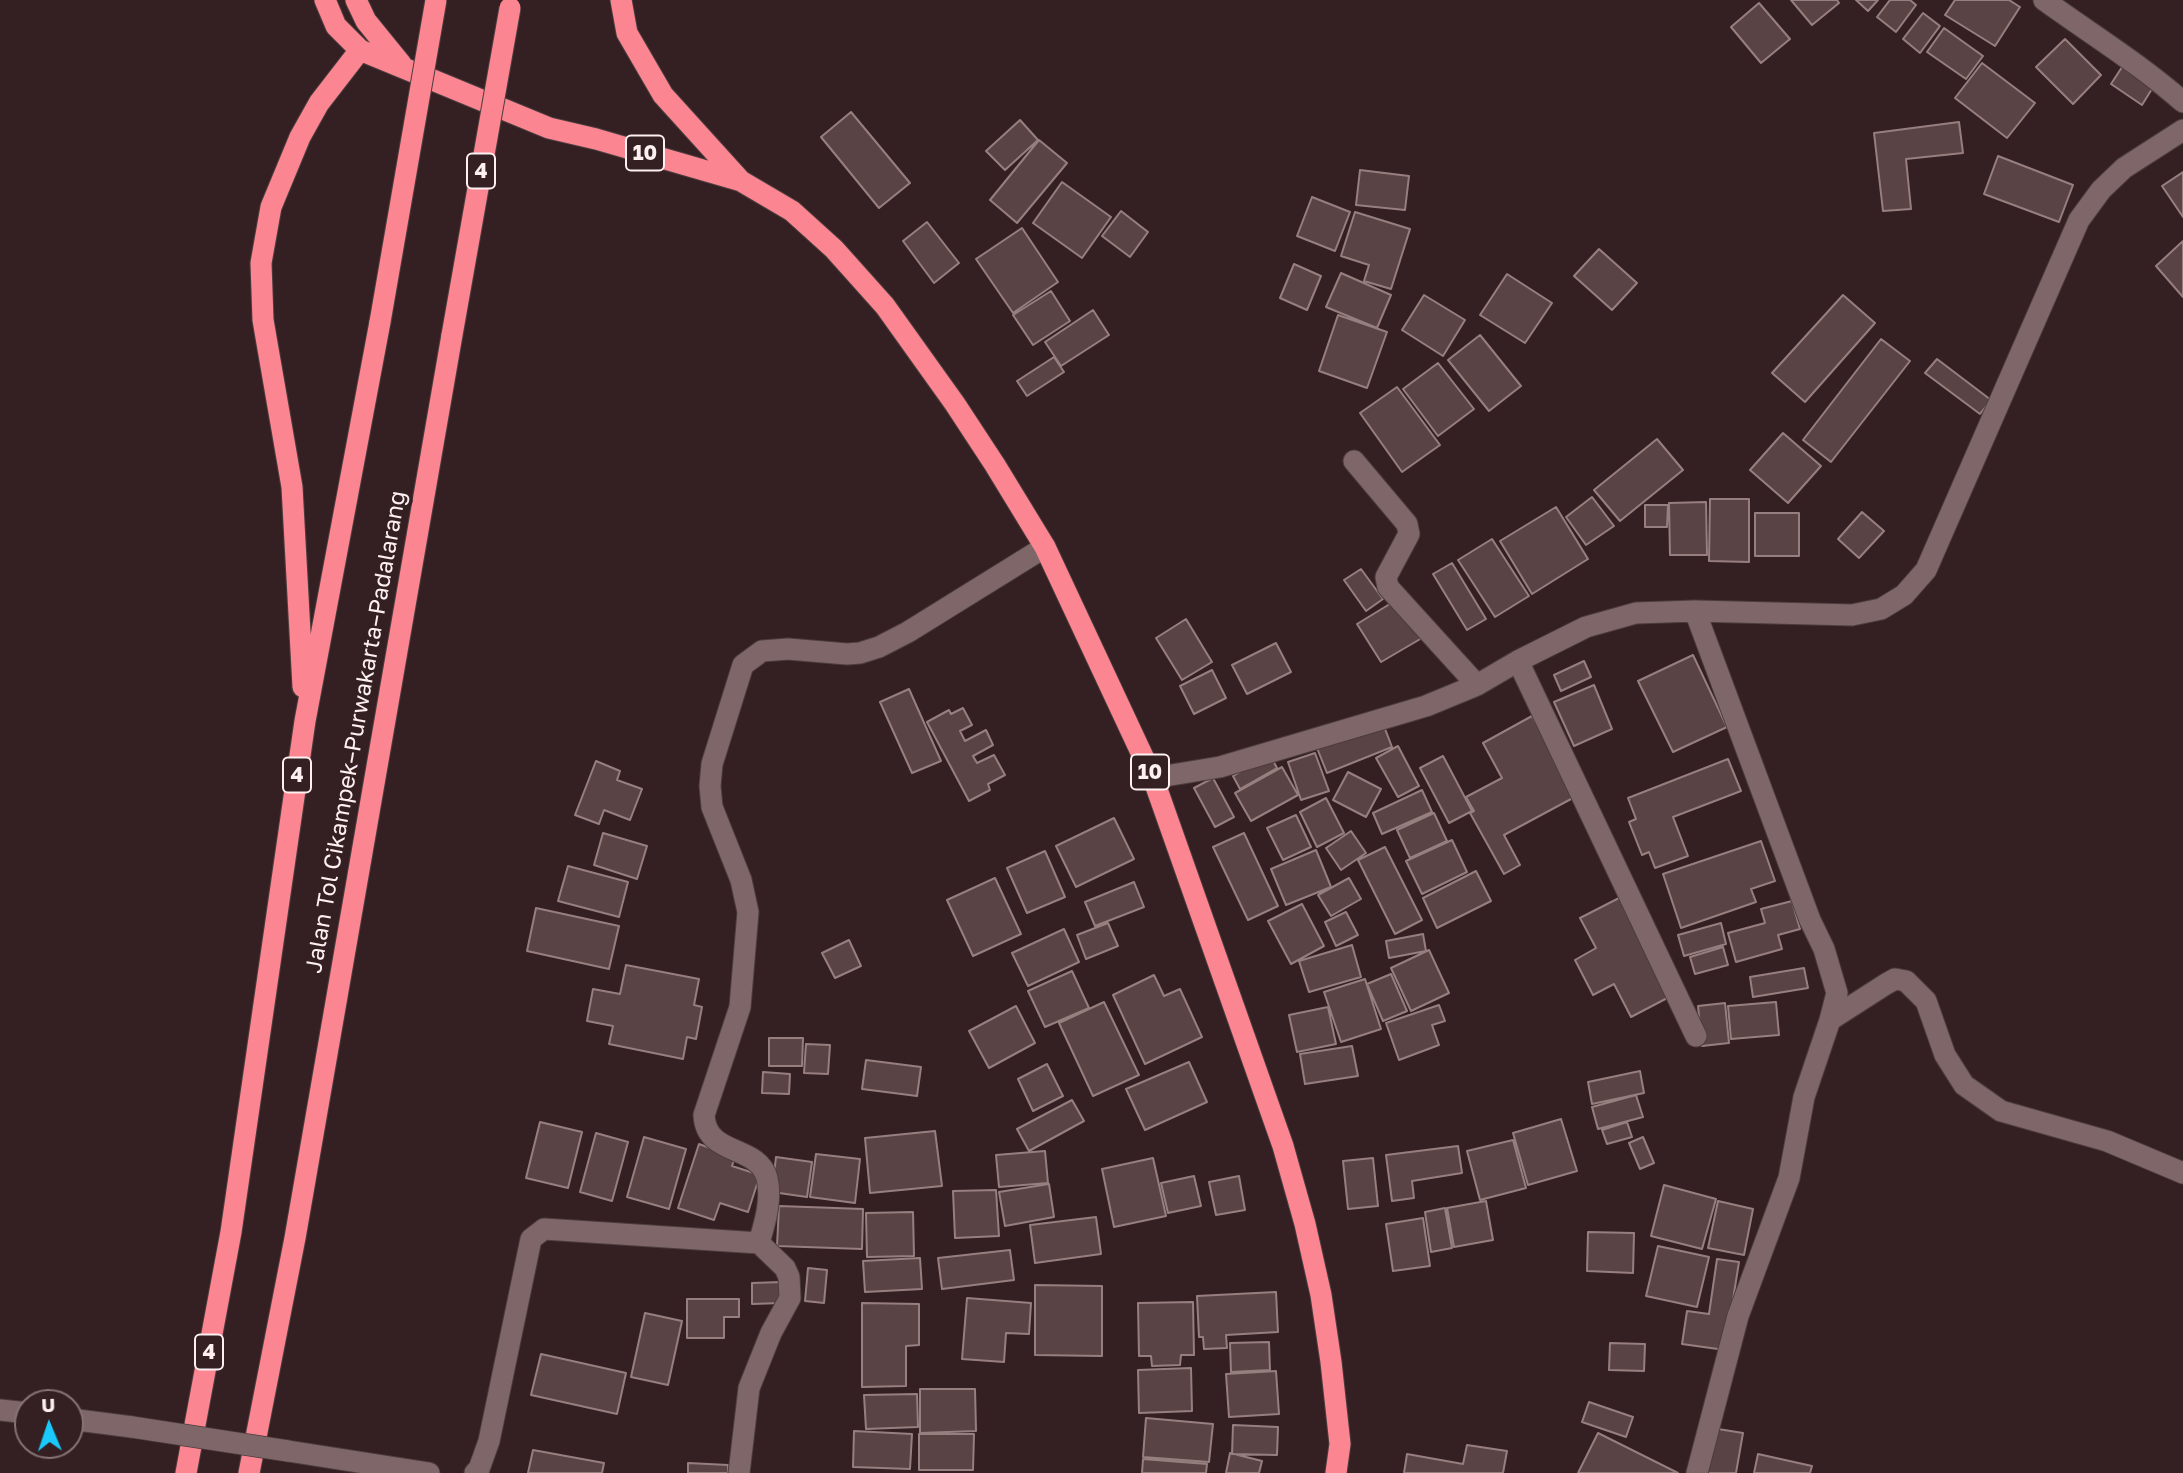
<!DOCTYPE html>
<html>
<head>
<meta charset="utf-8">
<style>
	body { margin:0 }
	#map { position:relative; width:2183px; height:1473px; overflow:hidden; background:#342022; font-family:"Golos Text",sans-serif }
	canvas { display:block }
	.north { position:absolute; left:14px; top:1389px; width:70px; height:70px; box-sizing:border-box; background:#342022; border:2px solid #857375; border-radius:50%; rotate:358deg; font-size:19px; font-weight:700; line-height:28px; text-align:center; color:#fef0f1 }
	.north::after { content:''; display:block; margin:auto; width:24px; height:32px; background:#1acafc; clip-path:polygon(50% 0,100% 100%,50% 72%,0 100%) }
</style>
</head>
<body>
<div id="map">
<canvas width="2183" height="1473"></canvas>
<div class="north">U</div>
</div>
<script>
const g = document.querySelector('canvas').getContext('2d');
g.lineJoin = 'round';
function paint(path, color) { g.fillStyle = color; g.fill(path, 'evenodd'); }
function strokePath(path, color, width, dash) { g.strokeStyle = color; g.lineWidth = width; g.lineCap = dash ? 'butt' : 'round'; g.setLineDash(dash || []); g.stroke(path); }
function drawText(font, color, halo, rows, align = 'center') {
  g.font = font + ' "Golos Text",sans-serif'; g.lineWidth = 7; g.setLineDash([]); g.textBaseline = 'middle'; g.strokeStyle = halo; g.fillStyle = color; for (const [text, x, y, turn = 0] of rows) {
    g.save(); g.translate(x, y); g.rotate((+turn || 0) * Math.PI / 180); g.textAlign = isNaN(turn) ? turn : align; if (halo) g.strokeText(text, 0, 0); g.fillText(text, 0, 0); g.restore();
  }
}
const building = new Path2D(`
	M1791 0H1837L1839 3 1812 25Z
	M1856 0H1878L1868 11Z
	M1890 0H1910L1916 5 1896 32 1877 17Z
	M1955 0H2009L2020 7 1995 46 1945 15Z
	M1759 3 1790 39 1761 63 1731 27Z
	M1923 13 1940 26 1920 53 1903 39Z
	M1944 28 1983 56 1966 79 1927 52Z
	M2065 39 2101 75 2073 104 2036 67Z
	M1982 63 2035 103 2007 138 1955 98Z
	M2124 64 2155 84 2142 105 2111 84Z
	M851 112 910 183 879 208 821 137Z
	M1020 120 1038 140 1005 170 986 151Z
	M1959 122 1963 153 1906 159 1911 209 1883 211 1874 133Z
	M1039 140 1067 163 1017 223 990 200Z
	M1998 156 2073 185 2059 222 1984 194Z
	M1360 170 1409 176 1405 210 1356 205Z
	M2183 172V217L2162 186Z
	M1062 182 1111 217 1082 258 1033 223Z
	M1312 197 1350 212 1335 251 1297 236Z
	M1121 211 1148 232 1130 257 1102 236Z
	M1355 212 1410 229 1391 289 1364 281 1369 265 1341 256Z
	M927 222 959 263 934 283 903 241Z
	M1022 228 1058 282 1013 313 976 259Z
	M2183 241V297L2156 266Z
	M1599 249 1637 283 1612 310 1574 276Z
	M1294 264 1321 276 1307 310 1280 298Z
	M1341 273 1391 295 1377 328 1326 307Z
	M1507 274 1552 303 1525 343 1480 315Z
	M1051 291 1070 321 1033 345 1013 315Z
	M1424 295 1465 320 1443 356 1402 330Z
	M1843 295 1875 323 1805 402 1772 373Z
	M1093 310 1109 335 1061 366 1045 342Z
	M1338 315 1387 332 1367 388 1319 371Z
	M1480 335 1521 386 1489 411 1448 360Z
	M1881 339 1910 361 1831 462 1803 440Z
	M1054 357 1064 372 1027 396 1017 381Z
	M1937 359 1991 400 1980 414 1925 373Z
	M1438 363 1474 409 1438 436 1403 389Z
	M1397 387 1440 445 1402 472 1360 413Z
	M1783 433 1821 466 1788 503 1750 470Z
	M1657 439 1683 470 1620 521 1594 490Z
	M1592 497 1614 526 1586 545 1566 517Z
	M1710 499H1749V562L1709 561Z
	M1706 502 1707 555H1670L1669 503Z
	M1645 505H1668L1667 527H1645Z
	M1556 507 1588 559 1532 594 1500 541Z
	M1862 512 1884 531 1859 558 1838 539Z
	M1755 513H1799V556H1755Z
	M1492 539 1529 596 1495 617 1458 560Z
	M1452 563 1486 619 1467 630 1433 574Z
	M1361 569 1383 599 1366 611 1344 580Z
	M1398 599 1422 638 1381 662 1357 624Z
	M1186 619 1212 662 1182 680 1156 638Z
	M1276 643 1291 672 1247 694 1232 665Z
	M1693 655 1727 727 1673 752 1638 681Z
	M1584 661 1591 677 1561 691 1554 675Z
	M1212 670 1226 698 1194 714 1180 686Z
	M1594 685 1612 729 1574 746 1554 702Z
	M909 689 941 761 912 773 880 702Z
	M963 708 972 725 960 731 965 741 986 730 993 745 973 756 977 763 994 755 1005 775 988 784 990 790 969 801 927 722 949 710 951 714Z
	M1532 716 1576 794 1571 797V799L1504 835 1520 865 1504 874 1470 813 1474 811 1466 797 1502 778 1483 743Z
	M1382 721 1392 747 1327 773 1317 748Z
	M1398 746 1419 786 1398 797 1376 758Z
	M1315 753 1329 791 1301 800 1288 762Z
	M1270 755 1277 768 1240 789 1233 776Z
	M1443 756 1472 811 1449 823 1420 768Z
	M1728 759 1741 791 1673 817 1688 856 1655 868 1649 852 1642 855 1629 822 1636 819 1628 798Z
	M596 761 620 771 617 780 642 789 630 820 604 810 599 824 575 815Z
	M1282 767 1298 795 1251 821 1235 793Z
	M1348 772 1381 789 1366 817 1333 800Z
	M1213 778 1234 817 1215 827 1194 788Z
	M1422 790 1432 812 1382 834 1373 813Z
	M1326 798 1344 833 1317 847 1300 812Z
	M1434 813 1447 841 1410 858 1397 830Z
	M1296 815 1311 847 1283 860 1267 828Z
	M1114 818 1134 859 1076 887 1056 846Z
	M1351 831 1366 853 1341 870 1326 848Z
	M603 833 647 846 637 879 594 865Z
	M1244 833 1278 906 1248 920 1213 847Z
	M1452 840 1467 872 1422 894 1406 861Z
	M1761 841 1775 881 1751 889 1756 902 1681 928 1663 874Z
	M1385 847 1422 920 1395 934 1358 860Z
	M1316 850 1331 887 1286 905 1271 869Z
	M1045 851 1065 897 1027 913 1007 868Z
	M568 866 628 882 619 917 558 901Z
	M1476 871 1491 901 1437 928 1423 898Z
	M995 878 1021 934 973 956 947 900Z
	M1349 878 1361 899 1331 916 1318 895Z
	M1134 882 1144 907 1095 926 1085 902Z
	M1621 897 1673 995 1631 1017 1614 984 1593 995 1575 960 1596 948 1580 918Z
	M1792 901 1800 929 1778 935 1782 949 1736 962 1728 933 1765 923 1761 909Z
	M1302 904 1324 946 1291 964 1268 921Z
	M536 908 619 926 609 969 527 951Z
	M1346 912 1358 935 1336 946 1325 922Z
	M1108 923 1118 946 1086 959 1077 935Z
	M1721 923 1726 944 1684 956 1678 935Z
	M1064 929 1079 962 1028 986 1012 953Z
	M1423 934 1426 951 1389 958 1386 941Z
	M849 940 861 966 835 978 822 953Z
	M1352 945 1361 977 1309 992 1299 961Z
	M1723 947 1728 965 1695 974 1690 957Z
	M1429 950 1449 993 1411 1011 1391 968Z
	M626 965 699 979 694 1005 702 1007 696 1039 687 1037 683 1059 609 1044 613 1026 587 1021 593 989 620 994Z
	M1804 968 1808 988 1753 997 1750 977Z
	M1072 971 1089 1008 1045 1027 1028 991Z
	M1391 974 1407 1011 1383 1021 1367 984Z
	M1154 975 1164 996 1180 989 1202 1037 1145 1064 1113 995Z
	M1365 979 1381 1029 1341 1042 1324 992Z
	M1104 1002 1139 1075 1093 1096 1059 1023Z
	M1776 1002 1779 1035 1731 1039 1728 1006Z
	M1725 1003 1729 1043 1702 1046 1698 1006Z
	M1439 1005 1445 1021 1432 1025 1439 1045 1399 1060 1386 1023Z
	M1016 1006 1035 1043 989 1068 969 1031Z
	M1328 1007 1336 1044 1297 1052 1289 1015Z
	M769 1038H803L802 1066H769Z
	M806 1044 830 1045 828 1074 804 1073Z
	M1352 1046 1358 1076 1305 1084 1300 1054Z
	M866 1060 921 1067 917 1096 862 1089Z
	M1189 1062 1207 1102 1145 1130 1126 1089Z
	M1047 1064 1063 1096 1033 1111 1018 1079Z
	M1640 1071 1644 1093 1592 1104 1588 1082Z
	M763 1072 790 1074 789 1094 762 1093Z
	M1636 1095 1643 1117 1598 1129 1592 1107Z
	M1072 1100 1084 1121 1029 1151 1017 1129Z
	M1561 1119 1577 1171 1528 1185 1513 1133Z
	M540 1122 582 1132 568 1188 526 1178Z
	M1627 1122 1632 1137 1607 1144 1602 1130Z
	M935 1131 942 1186 870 1193 865 1138Z
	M596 1133 628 1142 612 1201 580 1192Z
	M644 1137 686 1149 669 1209 627 1197Z
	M1643 1137 1654 1163 1640 1169 1629 1143Z
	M1513 1140 1526 1188 1480 1200 1467 1151Z
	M699 1144 735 1157 732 1166 760 1175 748 1212 720 1203 714 1220 678 1208Z
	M1458 1146 1462 1173 1412 1181 1414 1198 1392 1201 1386 1155Z
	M1045 1151 1048 1183 999 1187 996 1155Z
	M816 1154 860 1159 855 1203 810 1197Z
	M776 1157 812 1162 807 1197 772 1192Z
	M1153 1158 1166 1216 1114 1227 1102 1169Z
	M1373 1158 1378 1206 1348 1209 1343 1161Z
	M1194 1176 1201 1206 1168 1213 1161 1183Z
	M1239 1176 1245 1210 1216 1215 1209 1182Z
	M1049 1184 1054 1217 1005 1226 999 1192Z
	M1664 1185 1716 1199 1702 1249 1651 1236Z
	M996 1190 999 1236 955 1238 953 1191Z
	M1486 1201 1493 1240 1454 1247 1447 1208Z
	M1718 1201 1753 1209 1744 1255 1708 1248Z
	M779 1206 863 1209 862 1249 777 1246Z
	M1445 1208 1452 1248 1431 1252 1425 1212Z
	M913 1212 914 1256 867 1257 866 1213Z
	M1096 1217 1101 1254 1035 1263 1030 1225Z
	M1423 1218 1430 1266 1393 1271 1386 1224Z
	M1588 1232 1634 1233 1633 1273 1587 1271Z
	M1658 1246 1709 1257 1697 1307 1646 1296Z
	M1010 1250 1014 1280 942 1289 938 1258Z
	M920 1258 922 1289 865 1292 863 1261Z
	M1717 1259 1739 1262 1725 1350 1682 1344 1687 1311 1709 1314Z
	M808 1268 827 1270 824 1303 805 1301Z
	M781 1282V1303L752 1304V1283Z
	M1035 1285 1102 1286V1356L1035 1355Z
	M1276 1292 1278 1332 1226 1335 1227 1348 1204 1349 1203 1337H1199L1197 1296Z
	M967 1298 1031 1303 1029 1334 1006 1333 1004 1362 962 1359Z
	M687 1299H739V1317H724V1338H687Z
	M1193 1302 1194 1355H1181L1180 1365 1152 1366 1151 1356H1139L1138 1303Z
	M862 1303 919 1304V1345L906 1346V1386L862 1387Z
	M645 1313 682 1321 668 1385 631 1377Z
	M1269 1342 1270 1370 1231 1372 1230 1343Z
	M1610 1343 1645 1344 1644 1371 1609 1370Z
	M541 1354 626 1373 617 1414 531 1395Z
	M1191 1368 1192 1411 1139 1413 1138 1370Z
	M1276 1371 1279 1414 1229 1417 1226 1374Z
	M920 1389H975L976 1431 920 1433Z
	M917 1394 918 1427 866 1429 864 1395Z
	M1589 1402 1633 1417 1626 1437 1582 1422Z
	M1146 1418 1213 1424 1209 1462 1143 1457Z
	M1233 1425 1278 1427 1277 1455 1232 1454Z
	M1712 1428 1743 1433 1736 1473H1703Z
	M854 1431 912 1434 910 1469 853 1467Z
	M1598 1433 1678 1473H1578Z
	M919 1434H974L973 1470H919Z
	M1467 1445 1507 1451 1503 1473H1404L1407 1454 1463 1464Z
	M533 1450 604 1463 602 1473H528Z
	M1230 1453 1262 1461 1259 1473H1226Z
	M1758 1454 1812 1466 1810 1473H1754Z
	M1143 1459 1207 1464 1206 1473H1142Z
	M688 1463 728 1465V1473H688Z`);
paint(building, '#594344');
strokePath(building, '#977f80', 2);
const minor = new Path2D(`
	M2044 0C2091 34 2140 64 2183 102
	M1354 461 1407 524 1409 534 1386 577 1388 587 1477 685
	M1695 611 1810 920 1824 949 1837 993 1830 1020 1804 1097 1789 1178 1738 1316 1697 1473
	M1518 661 1696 1036
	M1153 778 1220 767 1426 706 1477 685 1518 661 1586 627 1636 613 1695 611 1852 615 1881 609 1904 595 1926 570 2079 220 2101 190 2124 168 2183 130
	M1830 1020 1886 984 1895 979 1906 981 1926 1001 1945 1055 1964 1085 2001 1111 2107 1141 2183 1173
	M759 1243C765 1222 772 1200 767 1178 758 1144 706 1157 704 1115L740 1007 748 912 741 880 712 807 710 786 712 764 743 665 762 651 788 649 847 654 860 653 879 647 908 632 1045 547
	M0 1410 28 1413
	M70 1419 132 1427
	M288 1451 429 1473
	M475 1473 479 1469 489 1441 531 1239 544 1229 759 1243 785 1268 789 1277 790 1298 771 1333 749 1388 739 1473`);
const highway = new Path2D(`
	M325 0 336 26 360 50 549 128 596 139 741 181 792 211 834 249 885 306 955 404 995 465 1045 547 1153 778 1283 1146 1305 1224 1321 1295 1331 1362 1340 1444 1336 1473
	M356 0 366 21 401 64
	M621 0 627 33 663 95 740 180
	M303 687 292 487 263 320 261 263 271 207 300 137 319 103 360 50
	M186 1473 231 1232 305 721 380 322
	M249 1473 295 1238 452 335`);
strokePath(minor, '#4d3d3e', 23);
strokePath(highway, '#4d3d3e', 23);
strokePath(minor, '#7f6769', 21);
strokePath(highway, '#fb8591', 21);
const minorBridge = new Path2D(`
	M132 1427 288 1451`);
const highwayBridge = new Path2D(`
	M380 322 436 0
	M452 335 510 8`);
strokePath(minorBridge, '#4d3d3e', 23, []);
strokePath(highwayBridge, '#4d3d3e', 23, []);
strokePath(minorBridge, '#7f6769', 21);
strokePath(highwayBridge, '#fb8591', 21);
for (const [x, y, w] of [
	[645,153,38],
	[481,171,28],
	[1150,772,38],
	[297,775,28],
	[209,1352,28]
]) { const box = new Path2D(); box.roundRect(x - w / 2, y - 17.5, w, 35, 5); g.fillStyle = '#342022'; g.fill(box); strokePath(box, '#fef0f1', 2); }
drawText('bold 21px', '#fef0f1', null, [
	["10",645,153],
	["4",481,171],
	["10",1150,772],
	["4",297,775],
	["4",209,1352]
]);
drawText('23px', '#fef0f1', '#342022', [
	["Jalan Tol Cikampek–Purwakarta–Padalarang",356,732,-80]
]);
</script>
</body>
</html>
